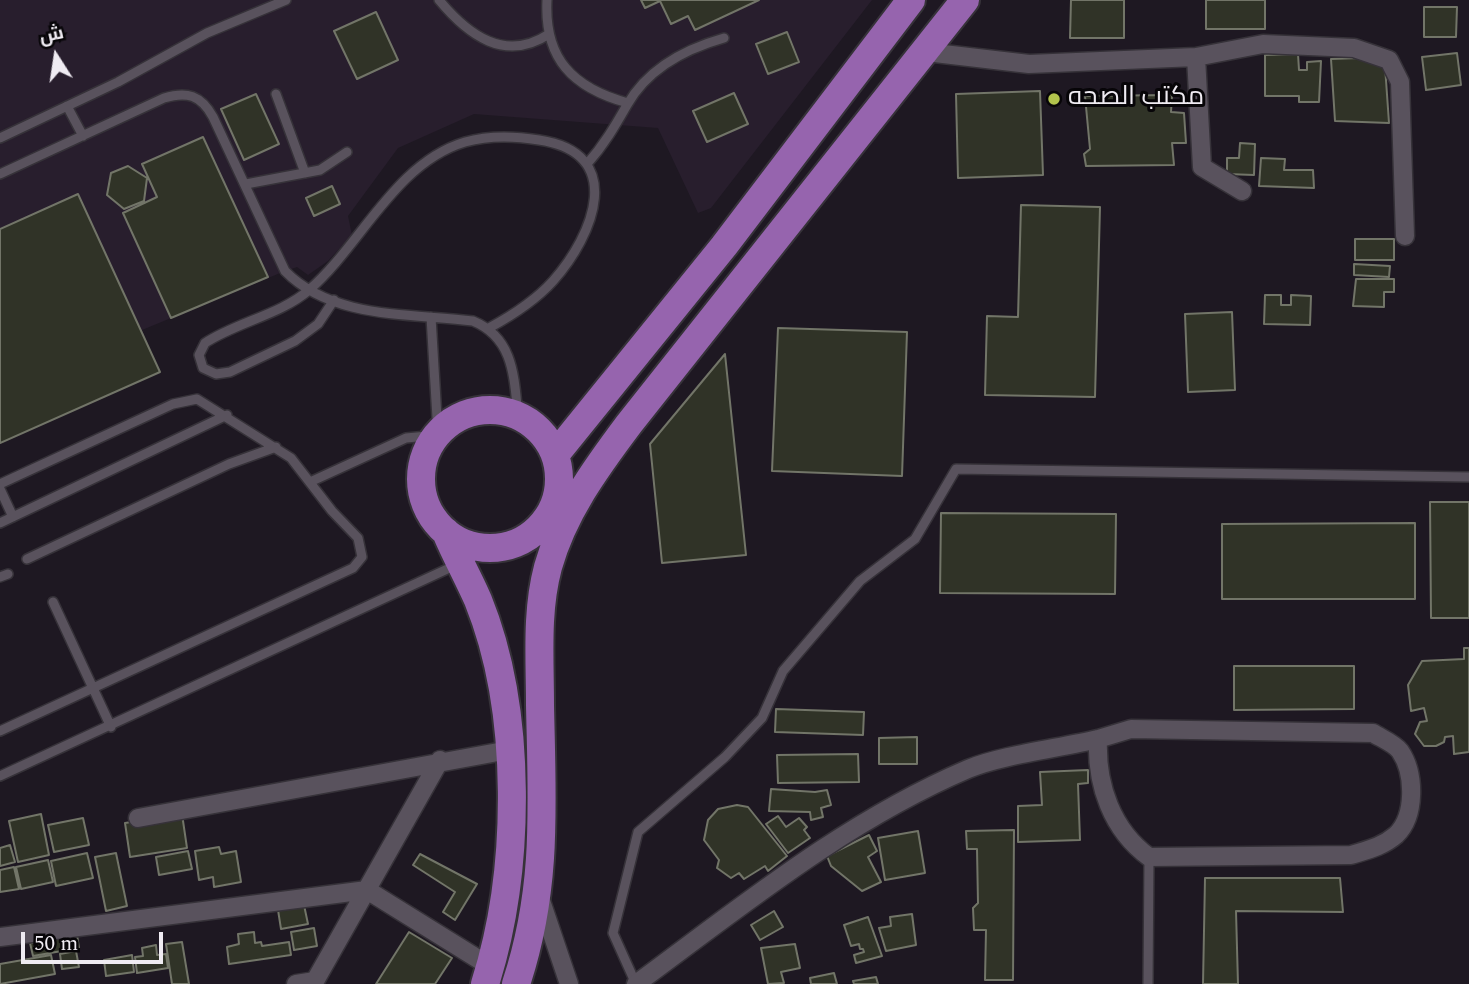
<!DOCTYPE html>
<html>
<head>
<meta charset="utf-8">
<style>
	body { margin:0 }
	#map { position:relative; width:1469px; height:984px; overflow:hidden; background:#1e1822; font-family:Spectral,Cairo,serif }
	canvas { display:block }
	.north { position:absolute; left:21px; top:21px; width:70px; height:70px; -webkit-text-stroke:5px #070508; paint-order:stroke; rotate:348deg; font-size:19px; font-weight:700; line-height:28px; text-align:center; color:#efebf2 }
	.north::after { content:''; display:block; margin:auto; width:24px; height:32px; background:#efebf2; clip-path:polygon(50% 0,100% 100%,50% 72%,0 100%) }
	.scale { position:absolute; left:21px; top:932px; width:142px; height:32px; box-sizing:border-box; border:4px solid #efebf2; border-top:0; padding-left:9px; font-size:21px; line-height:24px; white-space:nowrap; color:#efebf2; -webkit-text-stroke:5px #070508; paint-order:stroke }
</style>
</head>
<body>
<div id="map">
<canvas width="1469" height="984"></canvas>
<div class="north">ش</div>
<div class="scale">50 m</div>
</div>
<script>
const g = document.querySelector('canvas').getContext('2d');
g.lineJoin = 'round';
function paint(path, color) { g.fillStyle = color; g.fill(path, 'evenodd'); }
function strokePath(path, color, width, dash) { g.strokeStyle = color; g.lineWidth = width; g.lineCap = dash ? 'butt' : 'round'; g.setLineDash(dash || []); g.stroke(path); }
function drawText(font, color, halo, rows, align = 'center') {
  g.font = font + ' Spectral,Cairo,serif'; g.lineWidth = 6; g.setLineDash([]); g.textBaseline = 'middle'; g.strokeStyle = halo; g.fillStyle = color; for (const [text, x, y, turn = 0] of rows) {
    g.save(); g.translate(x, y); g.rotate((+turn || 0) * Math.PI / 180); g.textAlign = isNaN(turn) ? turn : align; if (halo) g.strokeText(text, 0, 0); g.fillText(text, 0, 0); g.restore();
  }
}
paint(new Path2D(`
	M0 0H872L711 208 698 213 658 128 474 114 398 148 348 216 352 235 328 261 308 275 297 267 285 271 142 330 160 372 0 443Z`), '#281e2d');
const building = new Path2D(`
	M641 0H759L695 30 688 16 671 24 660 1 645 8Z
	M1071 0H1124V38H1070Z
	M1206 0H1265V29H1206Z
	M1424 7H1457L1456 37H1424Z
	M376 12 398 60 357 79 334 31Z
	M787 32 799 62 768 74 756 44Z
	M1457 53 1461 85 1426 90 1422 57Z
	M1298 54 1299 70H1307V62L1321 61 1319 102H1299V96H1265V55Z
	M1359 58 1385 66 1389 123 1335 121 1331 59Z
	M1040 91 1043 175 958 178 956 94Z
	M734 93 748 124 707 142 693 111Z
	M256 94 279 144 244 160 221 109Z
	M1172 95 1171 112 1184 113 1186 143H1172L1174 165 1086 166 1084 154 1090 149 1085 96Z
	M203 137 268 277 171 318 123 213 157 197 142 164Z
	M1240 143 1255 144 1254 175 1227 174V158H1239Z
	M1261 158 1285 159 1284 170H1313L1314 188 1259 186Z
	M128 166 147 178 144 201 124 209 107 195 111 173Z
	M332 186 340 204 314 216 306 198Z
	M78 194 160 372 0 443V229Z
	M1021 205 1100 207 1095 397 985 395 987 316 1018 317Z
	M1355 239H1394V260H1355Z
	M1354 264 1390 266 1389 277 1354 275Z
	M1356 279H1394V292H1384V307L1353 306Z
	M1265 295H1281V305H1291V295L1311 296 1310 325 1264 324Z
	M1232 312 1235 390 1188 392 1185 314Z
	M778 328 907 332 902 476 772 471Z
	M725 354 746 555 662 563 650 444Z
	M1430 502H1469V618H1431Z
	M941 513 1116 514 1115 594 940 593Z
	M1415 523V599H1222V524Z
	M1464 648H1469V752L1454 754 1453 736 1445 737 1444 742 1436 746H1424L1415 734 1420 722 1427 721 1424 708 1411 711 1408 685 1422 661 1464 659Z
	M1234 666H1354V709L1234 710Z
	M776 709 864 712 863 735 775 732Z
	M917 737V764H879V738Z
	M858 754 859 782 778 783 777 755Z
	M1088 770V783L1078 784 1080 840 1018 842V806L1042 805 1040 772Z
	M771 789 815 792 827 790 831 805 821 808 823 817 811 820 810 812 769 811Z
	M737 805 748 807 787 856 768 871 765 866 744 879 739 873 731 878 717 868 719 860 704 840 708 820 718 809Z
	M41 814 49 855 18 862 9 821Z
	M182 814 187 848 130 857 125 823Z
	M778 816 786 827 799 818 807 827 804 830 810 838 788 853 766 824Z
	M83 818 89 845 54 852 48 825Z
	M1014 830 1013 980H985L986 930H974L973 908 978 903 977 849H967L966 831Z
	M918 831 925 873 885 880 878 838Z
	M869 835 877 851 868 857 881 882 862 891 831 866 827 856Z
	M10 845 15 862 0 866V848Z
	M219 847 221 854 236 851 241 882 214 887 213 877 199 880 195 851Z
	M188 851 192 869 159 875 156 857Z
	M87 853 93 878 56 886 51 861Z
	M116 853 127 906 106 911 95 857Z
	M420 854 477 884 455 920 443 912 455 892 413 865Z
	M48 860 53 882 21 889 16 867Z
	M14 867 19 889 0 892V870Z
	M1205 878H1340L1343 912 1236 911 1238 984H1203Z
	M304 905 308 924 281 929 278 910Z
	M774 911 783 927 760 940 751 925Z
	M912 914 916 945 886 951 879 928 891 926 890 917Z
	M868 917 882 956 856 963 854 955 864 952 863 949H860L859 944 851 946 844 925Z
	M314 928 317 946 294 950 291 932Z
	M254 932 255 943 261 942 262 946 289 942 291 955 229 964 227 947 239 944 238 934Z
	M409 932 452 958 435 984H376Z
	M77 935 79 948 33 956 30 943Z
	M182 942 189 984H172L166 944Z
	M795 944 800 968 781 972 784 983 768 984 761 948Z
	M156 945 157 955 166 954 168 968 137 973 135 957 143 956 142 948Z
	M76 951 79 967 62 969 60 954Z
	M51 955 55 974 0 984V964Z
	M132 955 134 972 106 976 104 960Z
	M834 973 837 984H811L810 978Z
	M876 977 878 984H854L853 981Z`);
paint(building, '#303327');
strokePath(building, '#727568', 2);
const lane = new Path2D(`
	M439 0C468 35 505 63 549 34
	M547 0C544 59 573 88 628 103
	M276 94 305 173
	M67 106 83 136
	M0 138 118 82 207 33 286 0
	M587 164C604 145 615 126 627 105 648 68 685 49 724 38
	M0 174 164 98C187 91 201 95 213 117L285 271C333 320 412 313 473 321 514 338 514 377 518 416
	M246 184 320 170 347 152
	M334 300 318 324 295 341 230 372 216 374 203 368 199 355 205 343C237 322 280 315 309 290 361 245 395 163 465 142 490 135 514 136 539 140 627 153 594 235 553 281 535 301 513 315 489 328
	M310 482 406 438 438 435 431 317
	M0 484 173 404 197 399 291 458 332 511 358 538 362 557 353 568 0 731
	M0 489 13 517
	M0 523 227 415
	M27 559 229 464 276 447
	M0 577 8 574
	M53 602 111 727
	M0 776 456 565
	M636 984 613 933 638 832 725 757 762 718 783 671 860 581 915 539 956 469 1469 477
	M1148 984 1149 857`);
const street = new Path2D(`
	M926 52 1029 64 1196 57 1263 44 1354 48 1389 60 1400 82 1405 236
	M1196 57 1202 167 1242 191
	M138 818 509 750
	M540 898 569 984
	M0 937 367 890 491 967
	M296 984 315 981 440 760
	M636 984C742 906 846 821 968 769 1001 755 1061 748 1098 739L1131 729 1373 733C1381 738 1395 744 1400 751 1415 773 1416 816 1396 835 1382 847 1367 850 1351 855L1149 857C1112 830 1096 785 1098 739`);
const primary = new Path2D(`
	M421 479a69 69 0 1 1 138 0a69 69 0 1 1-138 0Z
	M555 455 724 246 911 0
	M446 532C456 556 468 577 478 600 523 711 521 871 485 984
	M516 984C548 888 542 804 540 705 540 658 536 612 548 567 563 513 596 468 629 424L965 0`);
strokePath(lane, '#363239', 12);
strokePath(street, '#363239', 21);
strokePath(primary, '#363239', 32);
strokePath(lane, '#59525d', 9);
strokePath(street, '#59525d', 18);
strokePath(primary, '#9664ae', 28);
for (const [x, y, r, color] of [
	[1054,99,7,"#b2c34c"]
]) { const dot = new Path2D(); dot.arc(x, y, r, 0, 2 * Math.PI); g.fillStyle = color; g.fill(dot); strokePath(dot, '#070508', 2.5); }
drawText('26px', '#efebf2', '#070508', [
	["مكتب الصحه",1068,99]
], 'left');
</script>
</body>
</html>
